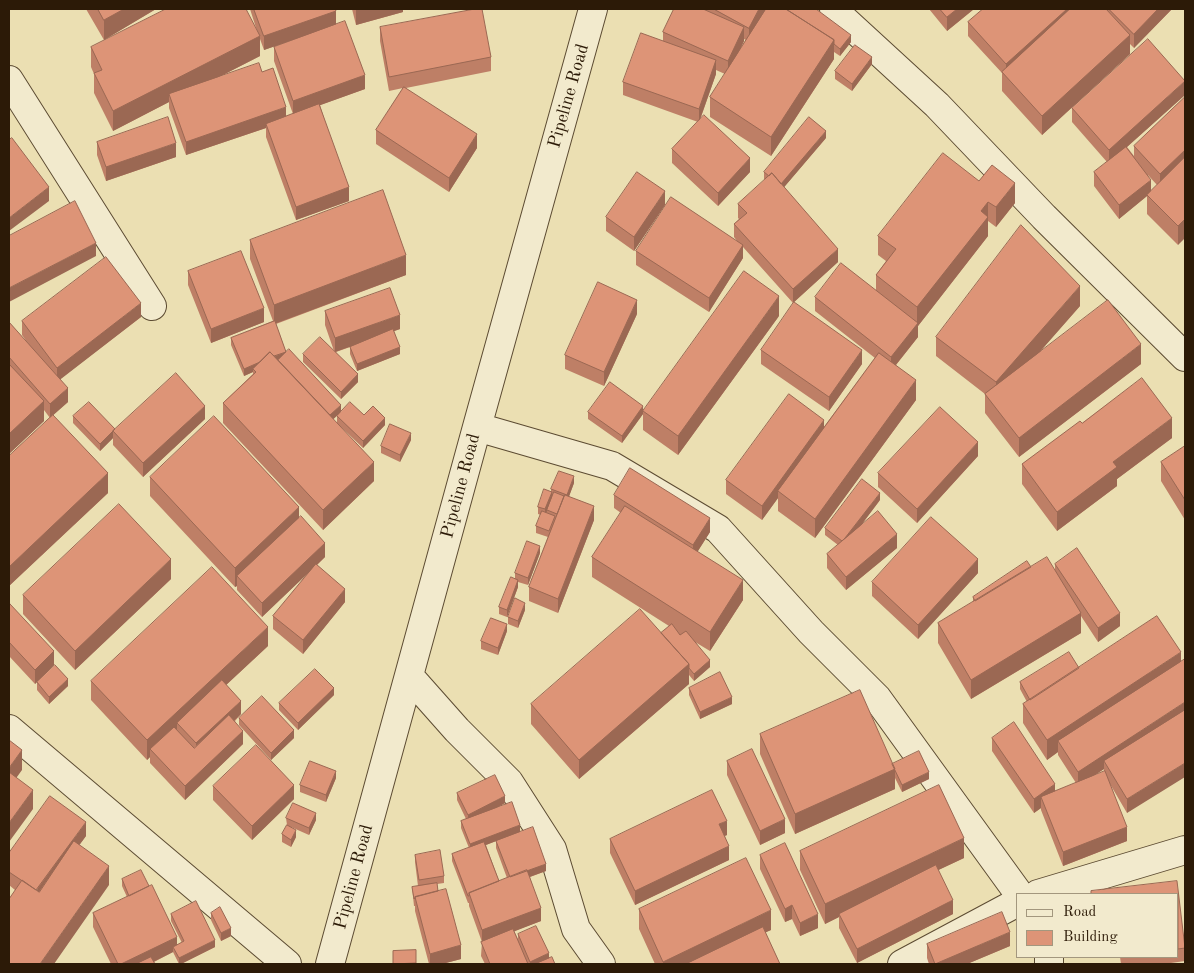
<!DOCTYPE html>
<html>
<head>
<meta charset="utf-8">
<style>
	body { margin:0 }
	#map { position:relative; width:1194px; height:973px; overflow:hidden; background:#ebdfb2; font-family:"Old Standard TT",serif }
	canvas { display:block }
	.frame { position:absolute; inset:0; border:10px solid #2c1a07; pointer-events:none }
	.legend { position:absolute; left:1016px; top:893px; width:162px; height:65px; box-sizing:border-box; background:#f2eacd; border:1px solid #a3977e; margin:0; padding:6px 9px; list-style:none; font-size:15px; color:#2c1a07 }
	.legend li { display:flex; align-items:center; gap:10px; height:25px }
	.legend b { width:25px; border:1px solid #a3977e }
</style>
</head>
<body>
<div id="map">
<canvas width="1194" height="973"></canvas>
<div class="frame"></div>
<ul class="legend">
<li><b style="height:6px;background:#f2eacd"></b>Road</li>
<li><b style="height:14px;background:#dd9477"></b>Building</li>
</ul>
</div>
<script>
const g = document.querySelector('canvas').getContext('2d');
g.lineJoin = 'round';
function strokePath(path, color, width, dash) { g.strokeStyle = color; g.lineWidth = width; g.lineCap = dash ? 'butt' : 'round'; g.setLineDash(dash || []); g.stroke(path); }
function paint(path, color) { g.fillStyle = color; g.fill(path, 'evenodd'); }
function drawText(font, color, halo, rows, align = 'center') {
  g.font = font + ' "Old Standard TT",serif'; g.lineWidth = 4; g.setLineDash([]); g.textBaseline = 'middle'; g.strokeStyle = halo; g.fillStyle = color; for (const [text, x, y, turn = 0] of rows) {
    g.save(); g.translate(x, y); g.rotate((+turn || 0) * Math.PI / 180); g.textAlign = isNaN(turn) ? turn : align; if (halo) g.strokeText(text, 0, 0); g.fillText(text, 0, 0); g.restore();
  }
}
const minor = new Path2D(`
	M834 9 839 15 937 105 1044 217 1185 357
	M9 80 152 306
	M477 427 612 466 718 529 811 632 877 698 1019 894
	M410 677 457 730 509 782 552 849 576 929 601 964
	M9 729 287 964
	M1038 894 1185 850
	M330 964 477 427 593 9
	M902 964 1018 902
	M1049 964V957`);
strokePath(minor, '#5c4b32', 30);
strokePath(minor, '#f2eacd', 28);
paint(new Path2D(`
	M86 9H156L104 40Z
	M250 9H335L336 24 365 89 320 105 349 201 296 220 266 137V128L186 155 169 108V102L113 131 94 93V74L91 67V47L257 31ZM300 37 274 47V61L293 114 286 116 219 77 260 56V39L264 50Z
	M352 9H403V12L356 25Z
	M674 9H816L851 42 840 56 834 52V59L771 156 710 117V97L725 74 716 70V74L700 120 750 172 718 206 672 163V149L698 122 623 95V82L663 41V32ZM744 39 746 40 739 51 744 41Z
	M929 9H974L947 31Z
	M983 9H1172L1134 48 1130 44V54L1042 135 1002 91V73L968 36V22Z
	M380 27 491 57V71L406 88 477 148 449 192 376 144V130L403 88 389 91 380 41Z
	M872 64 852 91 835 79V71Z
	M1185 95 1127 147 1134 156V146L1185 97 1178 245 1147 214V196L1119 219 1094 186V172L1107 162 1072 122V108ZM1148 175 1157 185 1151 191Z
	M826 138 784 187 838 262 793 303 743 247V258L709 312 636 265V251L737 241 734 237V224L739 219 738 218V204L765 180 764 179V172Z
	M97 142 176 157 106 181 97 155Z
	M979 181 1015 203 996 227 988 221V236L918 326V337L896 365 916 400 815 538 778 511V498L762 520 726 494V480L824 427 875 358 815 311V297L876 290V275L886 261 878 255V236Z
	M665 205 634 251 606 231V217Z
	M250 240 406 275 276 324 286 352 341 412 364 415 385 425 363 448 340 426 374 481 323 530 223 423V403L253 374V372L244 376 231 345V338L273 321 250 259ZM338 415 337 416V423L333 419Z
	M188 271 264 322 211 343 188 285Z
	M1080 306 1040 351 1141 364 1019 457 985 413V394L936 356V337Z
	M325 311 400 329 394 331 400 354 357 371 350 354V347L336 352 358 382 341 399 303 362V354L334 351 325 325Z
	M637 314 604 386 565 369V355Z
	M779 316 678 455 643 430V414L622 443 588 419V412L643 410Z
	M141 317 60 379 68 402 53 415 108 493 9 586V456L50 418 44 410V421L9 454V322L29 345 22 335V321Z
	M761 350 862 364 829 411 761 364Z
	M73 416 115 429 205 419 143 477 113 445V438L100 451 73 423Z
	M1082 423 1172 438 1117 479V486L1057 531 1022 484V464Z
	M411 440 400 462 381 453V446Z
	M1185 446V520L1161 481V462Z
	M978 456 917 523 878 487V473Z
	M150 477 299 518 325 557 317 565 345 602 303 654 273 629V616L309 572 262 617 237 590V586L235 587 150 496Z
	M574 483 569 496 594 520 558 613 529 601V587L548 537 536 533V526L541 515 538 514V507L551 491V489Z
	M614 495 710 532 697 552 743 600 710 651 695 642 710 667 694 681 689 675V684L579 779 531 724V704L661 633 669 626 592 577V557L621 513 614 508Z
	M880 500 862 524 897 548 846 590 827 568V554L838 545 825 535V528Z
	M540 553 528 585 518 582V587L507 617 499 614V607L515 579V573Z
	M1055 564 1120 626 1098 642 1081 616V633L971 699 938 643V623L973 602V597L1031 567 1055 570Z
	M978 573 918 639 872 596V582Z
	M171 579 75 670 23 614V595Z
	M9 605 54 665 35 684 9 656Z
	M525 610 518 628 508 624V617Z
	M1157 616 1127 813 1110 784 1127 841 1063 866 1041 810V808L1034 813 992 751V738L1055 791 1076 783 1058 755V752L1047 760 1023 723V704L1027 702 1020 689V682L1079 668ZM1104 769V772L1093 776Z
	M507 631 498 655 481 649V641Z
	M268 646 226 685 241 714 235 721 243 744 185 800 150 763V757L147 760 91 700V681Z
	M37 682 68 686 49 704 37 690Z
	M689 688 732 704 700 719 689 695Z
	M334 695 298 730 279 710V703Z
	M239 718 294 738 271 760 239 725Z
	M760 734 892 764 929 779 902 792 895 778V789L795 834 760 754Z
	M727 761 785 833 760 845 727 775Z
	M336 778 326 802 300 792V785Z
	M213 786 294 799 252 840 213 800Z
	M457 793 505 803 497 808 520 832 546 871 530 877 541 921 514 931 518 939V934L549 958 555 964H485L481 956 482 942 469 906V903H468L452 861V854L469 848 461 828V821L466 819 457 800ZM496 841V848L507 878 499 881 486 845Z
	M286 818 316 820 309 835 291 827 296 837 291 847 282 842V834L287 825Z
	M727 835 725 836 729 860 635 905 610 853V839Z
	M86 836 79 845 109 885 15 890 9 885V853Z
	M800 851 964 858 938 870 953 914 857 963 839 928V917L825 924 800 870Z
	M415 855 444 876V883L437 884 438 891 461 959 442 964H429L415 911V906H414L412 887 418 886 415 862Z
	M760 855 818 928 800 936 792 919 785 922 760 869Z
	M122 879 177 945 182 943 171 921V914L215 947 181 964H179L173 952 154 962 155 964H111L93 927V913L127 897 122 886Z
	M1178 894 1185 948V961L1164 964H1121L1120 957H1178Z
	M639 909 771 930 765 932 780 964H655L639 929Z
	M211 913 231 936 221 941 211 920Z
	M927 944 1010 946 967 964H929L927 958Z
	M416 950V964H393V951Z`), '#be7f66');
paint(new Path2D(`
	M124 9H156L104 40V20Z
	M356 9H403V12L356 25Z
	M759 9H767L749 42V28Z
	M957 9H974L947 31V17Z
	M1067 9H1080L1006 76V64Z
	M1158 9H1172L1134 48V34Z
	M336 11V25L264 50V36Z
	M744 27V41L728 75V61Z
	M851 35V42L840 56V49Z
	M1130 35V54L1042 135V116Z
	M260 36V56L172 101 169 94V102L113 131V111Z
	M834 40V59L771 156V137Z
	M872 57V64L852 91V84Z
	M716 60V74L699 122V109Z
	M365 75V89L293 115V101Z
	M1185 81V95L1109 163V150Z
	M286 107V121L266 124V128L186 155V142Z
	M826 131V138L780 192V185Z
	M477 134V148L449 192V178Z
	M176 143V157L106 181V167Z
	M1185 150V164L1160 188V174Z
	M750 158V172L718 206V193Z
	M1151 180V193L1147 195V196L1119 219V205Z
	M1015 183V203L996 227V207Z
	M49 187V201L9 231V218Z
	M349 187V201L296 220V207Z
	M665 191V205L634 251V237Z
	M988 202V236L918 326V337L891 371V357L917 324V307L981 211Z
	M1185 219V238L1178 245V226Z
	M96 243V256L9 302V288Z
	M743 245V258L709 312V298Z
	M838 249V262L793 303V289Z
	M406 255V275L274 324V305Z
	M1080 286V306L996 402V382Z
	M779 296V316L678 455V436Z
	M637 300V314L604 386V372Z
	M141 303V317L57 382V368Z
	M264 308V322L211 343V329Z
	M400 315V329L335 352V338Z
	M1141 344V364L1019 457V438Z
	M400 347V354L357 371V364Z
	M862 350V364L829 411V397Z
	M286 352V359L253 369V372L244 376V369Z
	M358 374V382L341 399V392Z
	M916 380V400L815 538V519Z
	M68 388V402L50 418V404Z
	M44 401V421L9 454V434Z
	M341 405V412L326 426V419Z
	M205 406V419L143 477V463Z
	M643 406V414L622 443V436Z
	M385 418V425L363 448V441Z
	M1172 418V438L1117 479V486L1057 531V512L1113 462Z
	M824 420V433L778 491V498L762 520V506Z
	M113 431V438L100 451V444Z
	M411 433V440L400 462V455Z
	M978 442V456L917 523V509Z
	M374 462V481L323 530V510Z
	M108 473V493L9 586V567Z
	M574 476V483L567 502V495Z
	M552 492V499L545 516V509Z
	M880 493V500L843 549V541Z
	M594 506V520L558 613V599Z
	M299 507V527L237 576V586L235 587V568Z
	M710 518V532L693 559V545Z
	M897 534V548L846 590V577Z
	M325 543V557L262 617V603Z
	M540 546V553L528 585V578Z
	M171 559V579L75 670V651Z
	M978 559V573L918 639V625Z
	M518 580V587L507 617V610Z
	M743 580V600L710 651V632Z
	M345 589V602L303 654V640Z
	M525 603V610L518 628V621Z
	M1081 613V633L971 699V680Z
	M1120 613V626L1098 642V628Z
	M507 624V631L498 655V648Z
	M268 627V646L181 727 177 723V732L150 749V757L147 760V740Z
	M54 651V665L35 684V670Z
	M1181 652V672L1058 741V752L1047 760V740Z
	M710 660V667L694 681V674Z
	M689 664V684L579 779V760Z
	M68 679V686L49 704V697Z
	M334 688V695L298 730V723Z
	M732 697V704L700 719V712Z
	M241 701V714L196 757V743Z
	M1185 702V716L1104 761V769L1078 786V772Z
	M294 730V738L271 760V753Z
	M243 731V744L185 800V786Z
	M22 750V770L9 788V768Z
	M1185 763V777L1127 813V799Z
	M895 769V789L795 834V814Z
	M336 771V778L326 802V795Z
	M929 772V779L902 792V785Z
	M1055 784V798L1041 797V808L1034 813V799Z
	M294 785V799L252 840V826Z
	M33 790V809L9 842V823Z
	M505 796V803L468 823V815Z
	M316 813V820L309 835V828Z
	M785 819V833L760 845V831Z
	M727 821V835L719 838V824Z
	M86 822V836L36 905V891Z
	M520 825V832L470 851V844Z
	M1127 827V841L1063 866V852Z
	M296 830V837L291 847V840Z
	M964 838V858L841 916 839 914V917L825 924V904Z
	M729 846V860L635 905V891Z
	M546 864V871L510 884V877Z
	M109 866V885L54 964H40Z
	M953 900V914L857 963V949Z
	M792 905V919L785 922V909Z
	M541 908V921L482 944V930Z
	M771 910V930L698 964H663V962Z
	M818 914V928L800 936V923Z
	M231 928V936L221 941V933Z
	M1010 932V946L967 964H935Z
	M177 937V950L173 947V952L149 964H121Z
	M215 940V947L181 964H179V958Z
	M461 945V959L442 964H430V954Z
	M549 953V961L541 964H530V962Z`), '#9b6853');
const building = new Path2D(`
	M98 9H124L104 20Z
	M166 9H246L260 36 113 111 94 73 102 70 91 47Z
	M254 9H335L336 11 264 36Z
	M475 9H482L491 57 389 77 380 27Z
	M674 9H703L744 27 728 61 663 32Z
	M714 9H759L749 28Z
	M766 9H786L834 40 771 137 710 97Z
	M786 9H816L851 35 840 49 834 44V40Z
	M940 9H957L947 17Z
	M983 9H1067L1006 64 968 22Z
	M1070 9H1106L1130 35 1042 116 1002 72Z
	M1109 9H1158L1134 34Z
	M345 21 365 75 293 101 274 47Z
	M641 33 716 60 699 109 623 82Z
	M1148 39 1185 81 1109 150 1072 108Z
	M855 45 872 57 852 84 835 71Z
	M259 63 262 72 273 68 286 107 186 142 169 94Z
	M404 87 477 134 449 178 376 130Z
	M1185 97V150L1160 174 1134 146Z
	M319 104 349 187 296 207 266 124Z
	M704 115 750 158 718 193 672 149Z
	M168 117 176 143 106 167 97 142Z
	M809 117 826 131 781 184 772 173 769 176 764 172Z
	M12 138 49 187 9 218V140Z
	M1126 147 1151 180 1119 205 1094 172Z
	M943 153 979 181 992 165 1015 183 996 207 988 202 981 211 988 217 917 307 876 275 896 249 878 236Z
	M1185 157V219L1178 226 1147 195Z
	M637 172 665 191 634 237 606 217Z
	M772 173 838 249 793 289 734 224 747 213 738 204Z
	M383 190 406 255 274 305 250 240Z
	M671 197 743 245 709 298 636 251Z
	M75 201 96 243 9 288V236Z
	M1021 225 1080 286 996 382 936 337Z
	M241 251 264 308 211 329 188 271Z
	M106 257 141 303 57 368 22 321Z
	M841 263 918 323 891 357 815 297Z
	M744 271 779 296 678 436 643 411Z
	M598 282 637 300 604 372 565 355Z
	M390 288 400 315 335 338 325 311Z
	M1108 300 1141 344 1019 438 985 394Z
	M794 302 862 350 829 397 761 350Z
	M275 321 286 352 274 356 270 352 260 362 244 369 231 338Z
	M9 322 68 388 50 404 9 357Z
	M393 329 400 347 357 364 350 347Z
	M320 337 358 374 341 392 303 354Z
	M289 349 341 405 330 415 278 360Z
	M270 352 374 462 323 510 223 403 256 372 253 369Z
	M879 353 916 380 815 519 778 491Z
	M9 364 44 401 9 434Z
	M176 373 205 406 143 463 113 431Z
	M1142 378 1172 418 1113 462 1117 467 1057 512 1022 464 1080 421 1082 423Z
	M610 382 643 406 622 436 588 412Z
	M789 394 824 420 762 506 726 480Z
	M89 402 115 429 100 444 73 416Z
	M350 402 364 415 373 406 385 418 363 441 337 416Z
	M940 407 978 442 917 509 878 473Z
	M53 415 108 473 9 567V456Z
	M214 416 299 507 235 568 150 477Z
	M390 424 411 433 400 455 381 446Z
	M1185 446V500L1161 462Z
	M630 468 710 518 693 545 614 495Z
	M559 471 574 476 567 495 551 489Z
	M862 479 880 493 845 538 842 541 825 528Z
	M544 489 552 492 545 509 538 507Z
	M554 492 564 496 557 514 547 510Z
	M565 495 594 506 558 599 529 587Z
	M119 504 171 559 75 651 23 595Z
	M625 506 743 580 710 632 592 557Z
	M542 511 555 516 549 531 536 526Z
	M878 511 897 534 846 577 827 554Z
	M301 516 325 543 262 603 237 576Z
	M931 517 978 559 918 625 872 582Z
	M527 541 540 546 528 578 515 573Z
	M1077 548 1120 613 1098 628 1055 564Z
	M1047 557 1081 613 971 680 938 623Z
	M1027 561 1031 567 975 601 973 597Z
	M316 564 345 589 303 640 273 616Z
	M212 567 268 627 147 740 91 681Z
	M511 577 518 580 507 610 499 607Z
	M515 598 525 603 518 621 508 617Z
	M10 604 54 651 35 670 9 642V605Z
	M640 609 689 664 579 760 531 704Z
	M1157 616 1181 652 1047 740 1023 704Z
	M491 618 507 624 498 648 481 641Z
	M672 624 680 635 686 631 710 660 694 674 689 668V664L661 633Z
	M1069 652 1079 668 1030 700 1020 682Z
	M1185 659V702L1078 772 1058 741Z
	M55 665 68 679 49 697 37 682Z
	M315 669 334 688 298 723 279 703Z
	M720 672 732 697 700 712 689 688Z
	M222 680 241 701 196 743 177 723Z
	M860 690 895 769 795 814 760 734Z
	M262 696 294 730 271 753 239 718Z
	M1185 710V763L1127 799 1104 761Z
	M229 715 243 731 185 786 150 749 174 727 194 748Z
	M1014 722 1055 784 1034 799 992 738Z
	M9 740 22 750 9 768Z
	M256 745 294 785 252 826 213 786Z
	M752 749 785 819 760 831 727 761Z
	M919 751 929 772 902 785 892 764Z
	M310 761 336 771 326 795 300 785Z
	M1105 771 1127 827 1063 852 1041 797Z
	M9 772 33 790 9 823Z
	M495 775 505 796 468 815 457 793Z
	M939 785 964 838 825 904 800 851Z
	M712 790 727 821 719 824 729 846 635 891 610 839Z
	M50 796 86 822 36 890 9 872V853Z
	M512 802 520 825 470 844 461 821Z
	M293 803 316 813 309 828 286 818Z
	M287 825 296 830 291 840 282 834Z
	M533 827 546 864 510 877 496 841Z
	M74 841 109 866 40 964H9V899L22 880 39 892Z
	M484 842 499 881 469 893V896H468L452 854Z
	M785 843 818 914 800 923 792 905 785 909 760 855Z
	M440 850 444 876 419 880 415 855Z
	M746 858 771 910 663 962 639 909Z
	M936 865 953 900 857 949 839 914Z
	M141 870 149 886 129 896 122 879Z
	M527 870 541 908 482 930 469 893Z
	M1177 881 1185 948 1178 949V894H1091V891Z
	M437 883 438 891 415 897V898L414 899 412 887Z
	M152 885 177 937 121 964H118L93 913Z
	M446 889 461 945 430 954 415 897Z
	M196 901 215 940 179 958 173 947 184 941 171 914Z
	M220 907 231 928 221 933 211 913Z
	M1002 912 1010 932 935 964 927 944Z
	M536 926 549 953 530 962 518 934Z
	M763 927 780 964H686Z
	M513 929 528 964H490L481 942Z
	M416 950V963L393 964V951Z
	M151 957 155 964H136Z
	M552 957 555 964H535Z`);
paint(building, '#dd9477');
strokePath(building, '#9b6853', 1);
drawText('18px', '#2c1a07', '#f2eacd', [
	["Pipeline Road",569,96,-74],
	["Pipeline Road",461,486,-75],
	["Pipeline Road",354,877,-75]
]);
</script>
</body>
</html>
